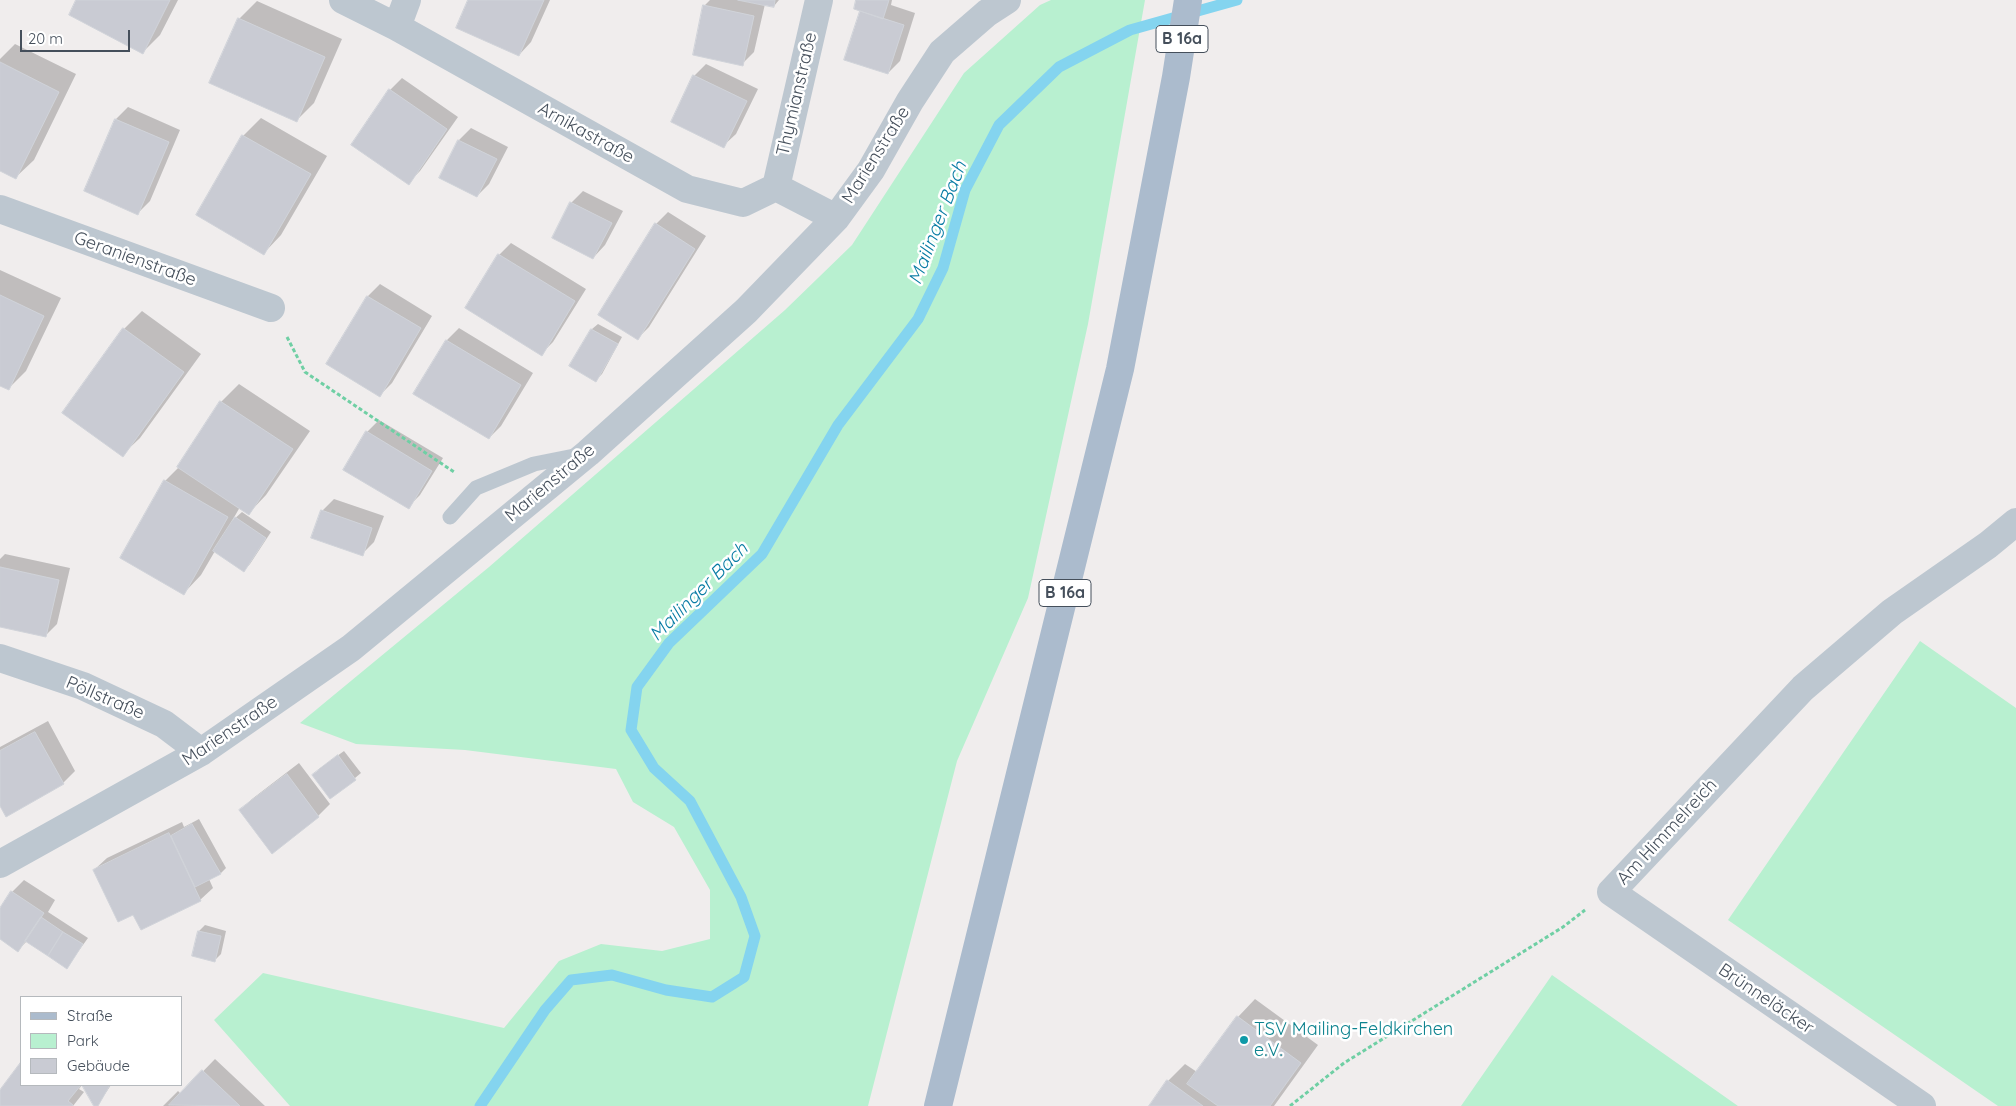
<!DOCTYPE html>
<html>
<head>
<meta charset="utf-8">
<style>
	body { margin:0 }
	#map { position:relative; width:2016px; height:1106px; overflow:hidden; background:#f0eded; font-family:Quicksand,sans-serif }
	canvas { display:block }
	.legend { position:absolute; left:20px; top:996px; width:162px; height:90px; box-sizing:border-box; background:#fff; border:1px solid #b5b9bd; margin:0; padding:6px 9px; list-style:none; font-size:15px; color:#454f5b }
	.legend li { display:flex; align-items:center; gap:10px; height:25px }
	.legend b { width:25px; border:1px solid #b5b9bd }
	.scale { position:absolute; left:20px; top:30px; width:110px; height:22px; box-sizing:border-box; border:2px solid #454f5b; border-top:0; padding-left:6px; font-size:15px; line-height:18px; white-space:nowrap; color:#454f5b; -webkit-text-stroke:4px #fff; paint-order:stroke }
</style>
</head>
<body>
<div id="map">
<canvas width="2016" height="1106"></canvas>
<ul class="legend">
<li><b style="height:6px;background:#abbbcd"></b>Straße</li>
<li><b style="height:14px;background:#b8f0d0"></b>Park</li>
<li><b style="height:14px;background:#c9cbd3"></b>Gebäude</li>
</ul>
<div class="scale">20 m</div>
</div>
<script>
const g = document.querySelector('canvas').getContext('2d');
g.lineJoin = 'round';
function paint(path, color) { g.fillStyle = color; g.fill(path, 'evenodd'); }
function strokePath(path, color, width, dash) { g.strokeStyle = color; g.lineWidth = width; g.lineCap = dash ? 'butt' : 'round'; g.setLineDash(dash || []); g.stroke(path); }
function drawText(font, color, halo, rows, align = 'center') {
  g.font = font + ' Quicksand,sans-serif'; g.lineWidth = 5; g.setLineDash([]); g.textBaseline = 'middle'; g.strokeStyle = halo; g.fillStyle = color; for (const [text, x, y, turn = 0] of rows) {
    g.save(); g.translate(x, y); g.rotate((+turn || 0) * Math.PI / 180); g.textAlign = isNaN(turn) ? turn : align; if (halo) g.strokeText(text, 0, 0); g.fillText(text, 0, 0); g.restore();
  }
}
paint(new Path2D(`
	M1051 0H1145L1088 324 1028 598 957 761 868 1106H290L214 1020 263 973 504 1028 559 961 601 944 662 951 710 939V890L674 827 633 802 616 769 465 750 356 744 300 723 489 567 785 310 852 245 964 73 1040 5Z
	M1920 641 2016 708V1106H1998L1728 920Z
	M1552 975 1738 1106H1461Z`), '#b8f0d0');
paint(new Path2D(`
	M77 0H178L160 35 143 52Z
	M470 0H550L531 42 519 55Z
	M710 0H779L774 6 765 4 754 52 742 64 704 6Z
	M857 0H892L891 5 915 13 900 61 888 73Z
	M257 1 342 39 314 103 297 120 239 19Z
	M15 44 76 74 34 160 16 177 0 169V59Z
	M706 64 758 89 736 134 723 146 694 76Z
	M402 78 458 117 420 171 408 183 390 90Z
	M128 107 180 130 150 201 138 213 116 119Z
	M261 118 327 156 281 235 264 253 198 214 243 136Z
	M471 128 508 147 489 184 477 196 440 177 459 140Z
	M583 191 623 211 605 245 593 258 571 203Z
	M668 212 706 236 649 327 637 339 656 224Z
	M511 243 586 289 553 342 541 354 499 255Z
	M0 270 61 298 26 371 9 388 0 384Z
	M380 284 432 316 392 383 380 395 328 364 368 296Z
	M142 311 201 354 140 438 122 455 64 412 124 329Z
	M598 324 622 337 602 374 596 380 571 366 592 329Z
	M459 328 533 373 501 426 489 438 415 393 447 340Z
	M239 384 310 431 266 495 249 513 240 507 232 521 242 512 271 532 250 564 244 570 215 551 201 575 184 593 165 481 179 467 221 402Z
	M379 420 443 458 420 495 408 507 367 432Z
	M334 499 384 516 374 542 362 554 322 511Z
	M5 554 70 568 57 624 45 636 0 626V559Z
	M48 721 75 771 63 783 0 804V747Z
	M344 751 361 773 331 798 319 769Z
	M299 763 330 804 318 816 240 811 252 799Z
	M199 819 226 868 221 873 209 879 213 888 200 900 134 913 94 870 107 858 182 822 184 827Z
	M24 880 55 900 48 912 88 938 67 967 27 941 18 950 0 938V911L12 892Z
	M205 925 226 931 221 954 215 960 193 955 199 931Z
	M1255 999 1318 1045 1274 1106H1150L1168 1081 1185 1064 1197 1072 1238 1017Z
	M215 1059 265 1106H163L178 1091 181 1094Z
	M21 1064V1085H82L79 1089 84 1092 73 1106H0V1092Z
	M84 1085H111L97 1106H95Z`), '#0003');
strokePath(new Path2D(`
	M480 1106 545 1010 571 980 612 975 666 990 712 997 744 977 755 936 741 897 690 801 654 768 631 730 637 687 669 643 762 554 838 425 918 319 943 268 965 190 999 125 1059 67 1130 30 1237 0`), '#84d4ef', 11);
const building = new Path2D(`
	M76 0H170L143 54 69 15Z
	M468 0H544L519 56 456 28Z
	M738 0H775L774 7Z
	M856 0H889L883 19 854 9Z
	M703 5 754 16 743 66 693 55Z
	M860 11 904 25 888 74 844 60Z
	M238 18 325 57 297 122 209 83Z
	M0 62 59 92 16 179 0 171Z
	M693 75 747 101 724 148 671 122Z
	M389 89 447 129 409 185 351 145Z
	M115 119 169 142 138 215 84 191Z
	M242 135 311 174 264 255 196 215Z
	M458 140 497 159 477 197 439 178Z
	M570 202 612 223 593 259 552 238Z
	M655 223 695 249 638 340 598 315Z
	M498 254 575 301 542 356 465 308Z
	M0 295 44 316 9 390 0 386Z
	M367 296 421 328 380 397 326 364Z
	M123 328 184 372 123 457 62 413Z
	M591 329 618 344 596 382 569 366Z
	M446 340 521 385 489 439 413 394Z
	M220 401 293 449 249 515 177 467Z
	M366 431 432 471 409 509 343 470Z
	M164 480 228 517 184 595 120 558Z
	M321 510 372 528 363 556 311 538Z
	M235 517 266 538 244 572 213 551Z
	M0 567 59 580 46 637 0 627Z
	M35 732 64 784 6 817 0 806V751Z
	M338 755 356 780 330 799 312 775Z
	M287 774 319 817 272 854 239 810Z
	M192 824 221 874 195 887 171 836Z
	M169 833 201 901 141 930 133 915 118 922 93 870Z
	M11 891 44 913 18 952 0 939V908Z
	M41 917 63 932 48 956 25 941Z
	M198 931 221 936 215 962 192 956Z
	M63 932 83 944 67 969 48 956Z
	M1237 1016 1301 1063 1270 1106H1218L1187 1084Z
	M21 1062V1085H81L68 1101 73 1105 72 1106H0V1090Z
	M202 1070 240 1106 169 1105Z
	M1167 1080 1203 1106H1149Z
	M82 1085H110L98 1106H94Z`);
paint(building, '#c9cbd3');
strokePath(building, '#d0d3d9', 1);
strokePath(new Path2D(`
	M287 337 305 372 454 472
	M1290 1106 1344 1063 1563 927 1585 910`), '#6fcfa4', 3, [4, 2.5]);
strokePath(new Path2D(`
	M450 517 476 488 534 464 579 455`), '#bdc7d0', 15);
strokePath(new Path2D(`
	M343 0 397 27 687 189 743 203 776 187 836 218
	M397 27 407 0
	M776 187 819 0
	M0 209 271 308
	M0 658 83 686 164 724 201 752
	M0 864 201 752 351 648 588 453 746 311 836 218 871 170 910 101 942 52 987 13 1007 0
	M1922 1106 1611 892 1803 688 1892 612 1988 545 2016 522`), '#bdc7d0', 28);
strokePath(new Path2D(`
	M938 1106 1120 369 1176 77 1188 0`), '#abbbcd', 28);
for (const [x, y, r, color] of [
	[1244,1040,5,"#0f9aa8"]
]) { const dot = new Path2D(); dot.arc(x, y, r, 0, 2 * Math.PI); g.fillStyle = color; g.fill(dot); strokePath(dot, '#fff', 2); }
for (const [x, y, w] of [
	[1182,39,52],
	[1065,593,52]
]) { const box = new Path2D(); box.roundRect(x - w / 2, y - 13.5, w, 27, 4); g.fillStyle = '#fff'; g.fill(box); strokePath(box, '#454f5b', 1); }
drawText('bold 16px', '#454f5b', null, [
	["B 16a",1182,39],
	["B 16a",1065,593]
]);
drawText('18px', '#454f5b', '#fff', [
	["Thymianstraße",797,94,-77],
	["Arnikastraße",586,133,29],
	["Marienstraße",876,155,-58],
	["Geranienstraße",135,259,20],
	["Marienstraße",550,483,-40],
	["Pöllstraße",105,698,23],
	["Marienstraße",230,731,-34],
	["Am Himmelreich",1667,832,-47],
	["Brünneläcker",1766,999,34]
]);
drawText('18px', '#0d838f', '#fff', [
	["TSV Mailing-Feldkirchen",1254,1030],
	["e.V.",1254,1051]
], 'left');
drawText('italic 19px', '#087ca4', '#fff', [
	["Mailinger Bach",938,223,-69],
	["Mailinger Bach",699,592,-45]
]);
</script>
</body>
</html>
